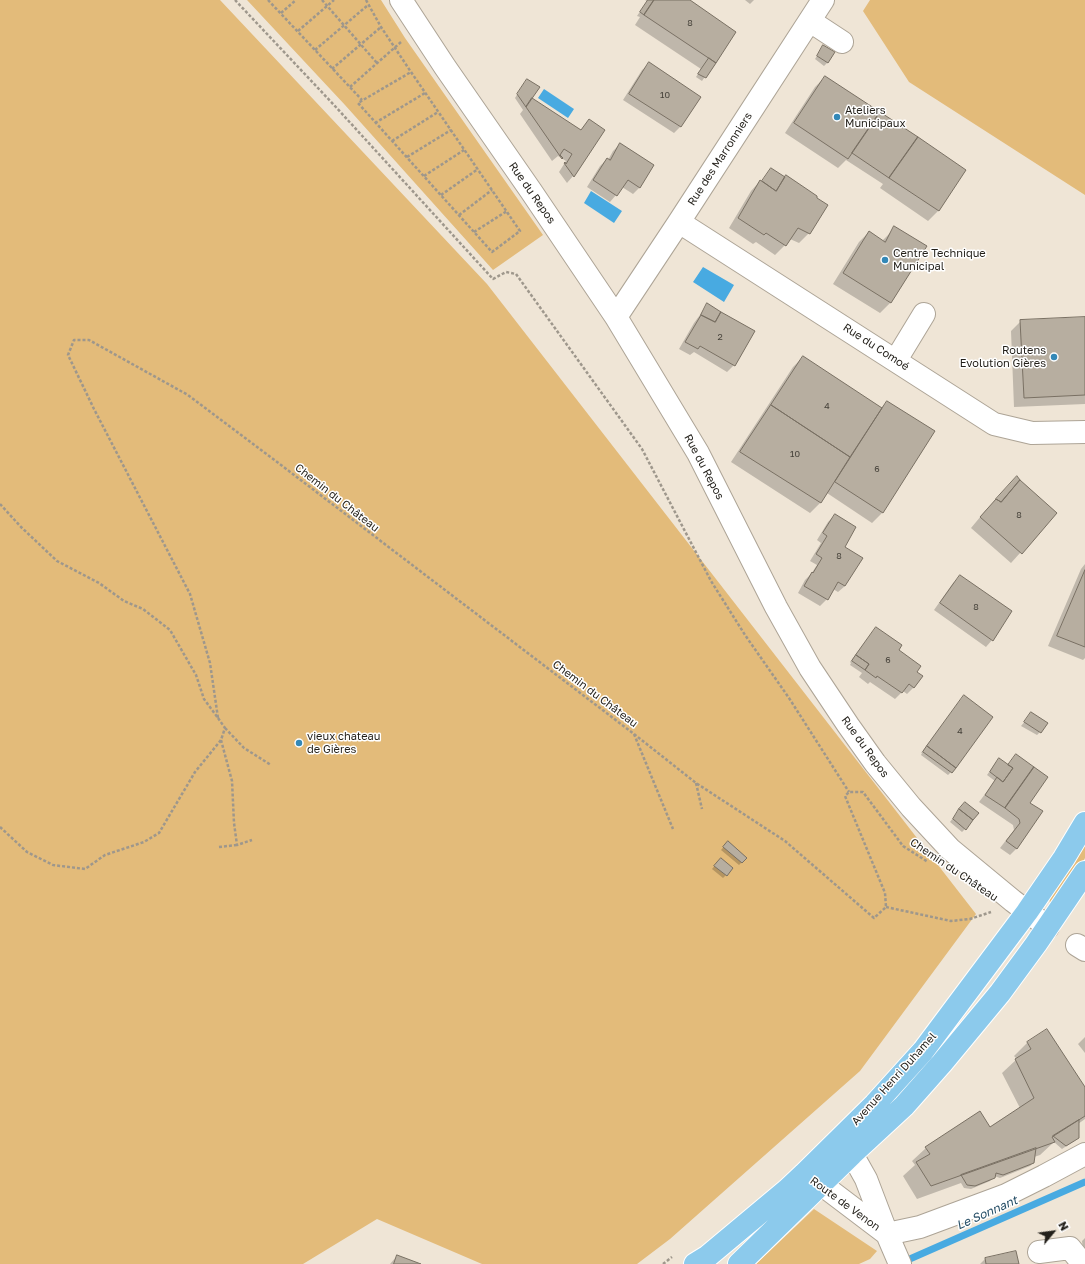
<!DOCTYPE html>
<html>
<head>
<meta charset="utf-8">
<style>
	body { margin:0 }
	#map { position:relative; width:1085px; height:1264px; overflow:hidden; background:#efe5d6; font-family:"Golos Text",sans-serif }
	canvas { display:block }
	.north { position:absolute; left:1033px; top:1212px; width:40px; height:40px; -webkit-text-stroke:3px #fff; paint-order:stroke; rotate:61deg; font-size:11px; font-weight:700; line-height:16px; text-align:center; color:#221f19 }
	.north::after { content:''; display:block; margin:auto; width:14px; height:18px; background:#221f19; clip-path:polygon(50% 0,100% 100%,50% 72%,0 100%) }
</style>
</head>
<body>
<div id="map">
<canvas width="1085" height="1264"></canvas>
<div class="north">N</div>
</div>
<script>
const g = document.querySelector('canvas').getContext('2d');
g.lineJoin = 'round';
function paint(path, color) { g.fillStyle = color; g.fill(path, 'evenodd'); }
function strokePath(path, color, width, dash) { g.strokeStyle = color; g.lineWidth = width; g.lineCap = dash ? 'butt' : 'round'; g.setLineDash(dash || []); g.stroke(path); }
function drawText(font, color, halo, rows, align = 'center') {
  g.font = font + ' "Golos Text",sans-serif'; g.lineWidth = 3; g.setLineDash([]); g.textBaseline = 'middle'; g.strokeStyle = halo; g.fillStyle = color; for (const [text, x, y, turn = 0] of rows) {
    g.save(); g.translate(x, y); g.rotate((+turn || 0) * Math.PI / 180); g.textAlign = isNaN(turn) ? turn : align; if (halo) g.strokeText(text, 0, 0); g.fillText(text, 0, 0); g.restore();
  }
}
paint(new Path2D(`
	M0 0H220L487 284 976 914 860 1071 670 1239 637 1264H482L377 1219 303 1264H0Z
	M247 0H381L405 38 543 235 493 270 345 105Z
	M870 0H1085V195L909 82 863 11Z
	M1085 836V858L1070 883 1057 900 1050 903 1049 897Z
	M814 1209 877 1251 870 1259 859 1264H756Z`), '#e3bb7a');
paint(new Path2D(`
	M544 89 574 109 568 118 538 98Z
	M591 191 622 211 614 223 584 203Z
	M703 267 734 285 724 302 693 282Z`), '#48aae1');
paint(new Path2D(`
	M645 0H688L735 32 702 81 696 77 701 69 635 25 640 17 637 16 647 1Z
	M745 0H754L750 4Z
	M823 46 827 63 824 66 815 59Z
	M649 64 699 97 680 127 674 133 623 100 642 70Z
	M825 77 965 170 938 211 928 221 880 188 883 184 846 160 838 168 785 133 815 87Z
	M524 83 528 102 580 131 589 120 604 130 573 176 567 183 559 172 566 161 558 156 552 161 520 114 523 110 515 98Z
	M620 144 640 187 633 194 622 187 616 195 610 202 587 187 600 166 607 159 608 160 613 151Z
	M771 169 809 233 799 243 790 239 785 245 775 255 756 242 753 244 729 228 751 191 760 181 762 182Z
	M895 228 926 247 890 303 880 313 833 284 859 242 869 232 882 241Z
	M708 304 734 365 727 372 694 352 690 355 679 349 694 323Z
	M1085 318V404L1014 407 1011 331 1021 321Z
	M803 357 881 408 887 402 934 432 882 513 872 523 827 493 820 503 810 513 731 462 793 367Z
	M986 510 1056 513 1011 563 971 528Z
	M835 515 843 548 845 586 838 592 833 589 827 599 820 606 798 593 805 580 811 574 817 565 810 561 821 543 817 540 828 522Z
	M1085 564V658L1083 660 1048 646 1081 569Z
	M960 577 992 640 986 647 934 610 953 583Z
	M876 628 898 650 916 672 914 687 907 694 903 691 895 699 870 682 868 684 859 677 862 673 850 665 851 663 850 662 870 635Z
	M964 697 951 772 948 775 921 755 922 753H921L958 703Z
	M1031 714 1040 732 1037 735 1021 726Z
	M1016 756 1029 803 1017 848 1010 855 1000 848 1014 830 1013 825 979 802 995 781 987 775 996 762 1008 765Z
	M962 806 965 829 962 832 950 822Z
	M728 842 746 858 739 865 721 850Z
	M718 862 726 875 723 878 712 869Z
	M1085 1037V1053L1078 1044Z
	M1027 1043 1085 1089V1119L1078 1124 1074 1141 1062 1149 1054 1142 1040 1155 1034 1157 1033 1163 1030 1166 1000 1178 994 1176 990 1181 971 1189 964 1188 961 1183 917 1199 903 1176 915 1165 912 1161 926 1148 989 1128 1020 1108 1002 1073 1017 1059 1014 1056Z
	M1085 1238V1264L1082 1241Z
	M1015 1252 1018 1264H980L985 1259Z
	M397 1256 418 1264H390Z`), '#0003');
strokePath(new Path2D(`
	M903 1262 1085 1182`), '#48aae1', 7);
const building = new Path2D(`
	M648 0H654L644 15 640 12Z
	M654 0H690L736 32 716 63 644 15Z
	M823 45 835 52 828 63 817 56Z
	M709 58 716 63 706 78 698 74Z
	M649 62 701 97 681 127 629 94Z
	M825 76 880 112 848 159 794 123Z
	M527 79 540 87 526 107 517 94Z
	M532 98 581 130 589 119 605 130 574 177 564 163 565 162 566 164 572 154 564 149 560 155 563 158 562 159 526 107Z
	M880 112 918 137 889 178 852 153Z
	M918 137 966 170 939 211 889 178Z
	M620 143 654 165 640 188 628 180 617 196 593 180 607 158 610 160Z
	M771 168 785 177 776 191 762 181Z
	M786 175 817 196V198L828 205 810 234 798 228 786 246 766 233 764 235 738 218 760 180 776 191Z
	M894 226 927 246 891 303 843 273 869 231 885 242Z
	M707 303 721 312 715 322 701 315Z
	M721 312 755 331 735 366 700 346 698 349 685 342 701 315 715 322Z
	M1085 317V395L1024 398 1020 320Z
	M803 356 882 408 850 457 771 405Z
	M887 401 935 431 883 513 835 482Z
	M771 405 850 457 821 503 740 452Z
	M1017 476 1020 480 1001 502 996 499Z
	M1020 480 1057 513 1022 554 980 517 996 499 1001 502Z
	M835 514 856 527 845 547 863 558 845 586 838 582 828 600 804 586 812 572 813 573 822 558 816 554 827 536 823 533Z
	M1085 570V647L1057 636Z
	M960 575 1012 611 993 641 940 603Z
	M876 627 902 645 899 650 921 666 917 672 923 676 914 688 909 684 902 693 877 676 876 678 865 670 869 664 856 655Z
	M856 655 869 664 865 670 852 661Z
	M964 695 993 717 956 768 927 746Z
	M1031 712 1048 723 1041 733 1024 722Z
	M927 746 956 768 952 773 923 752Z
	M1016 754 1034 767 1005 808 985 795 997 777 1003 782 1013 768 1008 765Z
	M999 758 1013 768 1003 782 990 772Z
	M1034 767 1048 777 1030 803 1043 811 1017 849 1006 841 1020 823 1019 819 1005 808Z
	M965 802 979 813 973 820 959 809Z
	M959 809 973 820 966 830 953 819Z
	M728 841 747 858 742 863 723 847Z
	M721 858 733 868 727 876 714 866Z
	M1047 1029 1085 1087V1116L1052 1137 1055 1142 931 1186 916 1162 930 1154 925 1147 980 1111 990 1127 1034 1098 1015 1059 1031 1049 1027 1042Z
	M1079 1120V1138L1066 1146 1053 1136Z
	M1036 1148 1034 1163 1003 1175 996 1173 995 1178 975 1186 967 1185 961 1175Z
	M1016 1251 1019 1264H986L985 1258Z
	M397 1255 421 1264H394Z`);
paint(building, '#b7aea0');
strokePath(building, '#797063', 1);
const minor = new Path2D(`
	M401 0 445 67 531 191 616 317 698 453 776 607 810 668 848 725 875 763 911 807 950 849 1013 901 1048 927
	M810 21 842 42
	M679 222 994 424 1032 433 1085 432
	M616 317 679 222 823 0
	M896 360 924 314
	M1077 945 1085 950
	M841 1139 852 1154 866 1179 887 1234 900 1264
	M805 1175 821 1184 887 1234
	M887 1234 920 1227 1006 1195 1044 1176 1085 1154
	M1039 1252 1070 1248 1083 1264`);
const major = new Path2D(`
	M695 1264 708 1256 787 1190 804 1174 875 1104 923 1051 1027 912 1064 858 1085 823
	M739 1264 852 1154 904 1106 942 1063 1000 993 1036 944 1085 872`);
strokePath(minor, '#ada496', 24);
strokePath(major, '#fff', 24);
strokePath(new Path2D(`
	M235 0 334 105 493 279 506 272 516 274 642 449 711 581 745 635 789 698 849 792
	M268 0 362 100
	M322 0 377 63
	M366 0 381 27 411 72 520 231 492 252 358 103 411 72
	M281 13 296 0
	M298 31 334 0
	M315 50 368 5
	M332 69 381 27
	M350 87 401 42
	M375 123 425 93
	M392 141 438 112
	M407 157 451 130
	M424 176 464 150
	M441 195 478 169
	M459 215 492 190
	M474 232 507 211
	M0 504 21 527 57 561 99 583 124 601 143 609 170 630 196 675 204 699 218 718 210 663 190 594 94 409 68 355 74 340H89L188 395 281 465 634 734 696 783 785 841 874 918 886 907 885 893 845 796 849 792H863L903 846 928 862
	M225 728 244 748 271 765
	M634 734 673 829
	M221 740 232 781 234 823 237 845 252 840
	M696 783 702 809
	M0 827 27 852 53 865 85 869 105 855 144 842 159 833 195 772 221 740 225 728 218 718
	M219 847 237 845
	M886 907 951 921 970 919 991 912
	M663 1264 672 1257`), '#9e978c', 2.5, [3, 2]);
strokePath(minor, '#fff', 22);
strokePath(major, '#8ccaec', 22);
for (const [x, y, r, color] of [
	[837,117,4,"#3388b7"],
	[885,260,4,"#3388b7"],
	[1054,357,4,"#3388b7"],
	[299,743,4,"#3388b7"]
]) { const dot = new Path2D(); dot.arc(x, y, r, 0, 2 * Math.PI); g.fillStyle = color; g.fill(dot); strokePath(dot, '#fff', 1.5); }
drawText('9px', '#47433b', null, [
	["8",690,23],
	["10",665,95],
	["2",720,337],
	["4",827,406],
	["10",795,454],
	["6",877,469],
	["8",1019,515],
	["8",839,556],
	["8",976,607],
	["6",888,660],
	["4",960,731]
]);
drawText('11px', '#221f19', '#fff', [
	["Ateliers",845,111],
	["Municipaux",845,124],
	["Centre Technique",893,254],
	["Municipal",893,267],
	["Routens",1046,351,"right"],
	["Evolution Gières",1046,364,"right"],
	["vieux chateau",307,737],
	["de Gières",307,750]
], 'left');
drawText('11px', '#221f19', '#fff', [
	["Rue des Marronniers",720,159,-57],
	["Rue du Repos",532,193,55],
	["Rue du Comoé",876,347,33],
	["Rue du Repos",704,467,62],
	["Chemin du Château",337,498,38],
	["Chemin du Château",595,694,37],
	["Rue du Repos",865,747,54],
	["Chemin du Château",954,870,34],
	["Avenue Henri Duhamel",894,1079,-48],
	["Route de Venon",845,1204,36]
]);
drawText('italic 12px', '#264e66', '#fff', [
	["Le Sonnant",987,1213,-24]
]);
</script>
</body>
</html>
